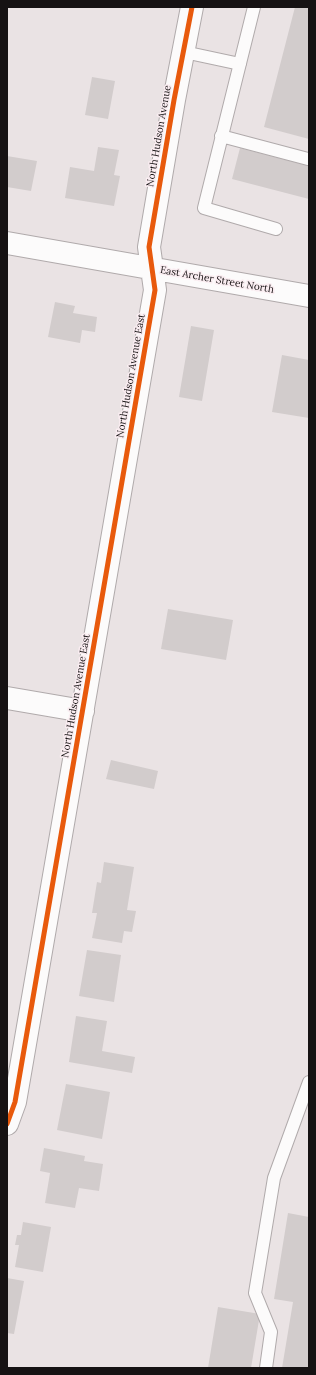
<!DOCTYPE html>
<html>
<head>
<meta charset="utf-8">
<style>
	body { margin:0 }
	#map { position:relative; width:316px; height:1375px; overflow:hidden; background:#eae3e4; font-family:Lora,serif }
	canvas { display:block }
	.frame { position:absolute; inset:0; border:8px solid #161213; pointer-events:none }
</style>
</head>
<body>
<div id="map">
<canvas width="316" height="1375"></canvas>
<div class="frame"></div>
</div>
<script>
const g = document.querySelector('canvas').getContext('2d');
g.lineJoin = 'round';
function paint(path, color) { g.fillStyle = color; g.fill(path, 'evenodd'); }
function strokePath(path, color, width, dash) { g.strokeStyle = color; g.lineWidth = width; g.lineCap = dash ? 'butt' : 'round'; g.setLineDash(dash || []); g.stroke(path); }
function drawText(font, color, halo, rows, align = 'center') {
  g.font = font + ' Lora,serif'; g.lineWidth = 3; g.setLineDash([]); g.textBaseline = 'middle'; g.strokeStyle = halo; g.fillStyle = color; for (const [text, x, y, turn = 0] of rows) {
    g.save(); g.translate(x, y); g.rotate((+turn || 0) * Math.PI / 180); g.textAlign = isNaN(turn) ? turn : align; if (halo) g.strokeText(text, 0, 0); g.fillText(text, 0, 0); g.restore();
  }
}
paint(new Path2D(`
	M295 7H309V139L264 127Z
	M92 77 115 81 108 119 85 115Z
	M98 147 119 150 114 175 120 176 114 206 65 198 70 167 94 171Z
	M240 148 309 166V199L232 179Z
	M7 156 37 161 31 191 7 187Z
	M55 302 75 306 73 313 97 317 95 332 82 330 80 343 48 337Z
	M191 326 214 330 202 401 179 397Z
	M282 355 309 360V418L272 412Z
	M168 609 233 620 226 660 161 649Z
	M111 760 158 771 154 789 106 779Z
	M104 862 134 867 127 910 136 911 132 932 124 931 122 943 92 938 97 913H92L97 882 101 883Z
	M87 950 121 955 114 1002 79 996Z
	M76 1016 107 1021 102 1051 135 1057 132 1073 69 1062Z
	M66 1084 110 1092 102 1139 57 1130Z
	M44 1148 85 1156 84 1161 103 1164 99 1191 79 1188 75 1208 45 1203 50 1173 40 1171Z
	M288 1213 309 1217V1368H282L293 1302 274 1299Z
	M23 1222 51 1227 43 1272 15 1267 19 1245H15L17 1235H21Z
	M7 1278 24 1281 14 1334 7 1333Z
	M218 1307 260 1314 251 1368H208Z`), '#d2cccc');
const service = new Path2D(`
	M254 7 204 208 276 229
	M184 52 240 64
	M221 136 308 159
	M266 1368 271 1332 255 1293 274 1178 309 1082`);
const minor = new Path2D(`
	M7 243 309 296
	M7 698 83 711
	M7 1124 15 1102 155 290 149 247 174 100 192 7`);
strokePath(service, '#b0aaab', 14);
strokePath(minor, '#b0aaab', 24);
strokePath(service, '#fcfbfb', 12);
strokePath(minor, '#fcfbfb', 22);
strokePath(new Path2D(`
	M7 1124 15 1102 155 290 149 247 174 100 192 7`), '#e8590c', 5);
drawText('10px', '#161213', '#faedf1', [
	["North Hudson Avenue",159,136,-80],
	["East Archer Street North",217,280,10],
	["North Hudson Avenue East",131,376,-80],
	["North Hudson Avenue East",76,696,-80]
]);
</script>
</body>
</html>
